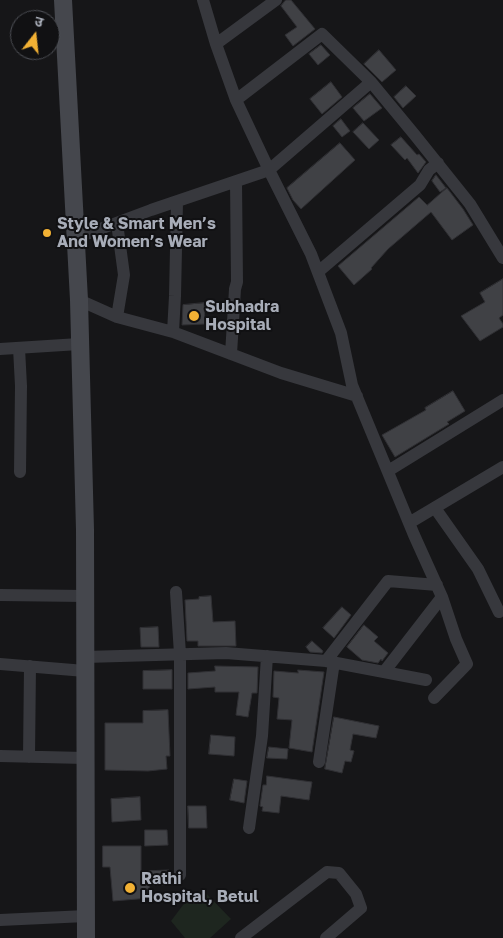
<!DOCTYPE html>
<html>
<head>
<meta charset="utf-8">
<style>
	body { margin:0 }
	#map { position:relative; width:503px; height:938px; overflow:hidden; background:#161618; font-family:"Golos Text","Noto Sans Devanagari",sans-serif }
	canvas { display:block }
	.north { position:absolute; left:10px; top:10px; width:50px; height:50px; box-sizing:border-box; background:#111113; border:1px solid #4d4f55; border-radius:50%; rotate:16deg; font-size:14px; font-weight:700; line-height:20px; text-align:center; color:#a8adb8 }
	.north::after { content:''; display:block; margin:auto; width:18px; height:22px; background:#f2b134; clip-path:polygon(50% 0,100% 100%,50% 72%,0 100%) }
</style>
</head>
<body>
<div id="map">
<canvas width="503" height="938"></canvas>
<div class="north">उ</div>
</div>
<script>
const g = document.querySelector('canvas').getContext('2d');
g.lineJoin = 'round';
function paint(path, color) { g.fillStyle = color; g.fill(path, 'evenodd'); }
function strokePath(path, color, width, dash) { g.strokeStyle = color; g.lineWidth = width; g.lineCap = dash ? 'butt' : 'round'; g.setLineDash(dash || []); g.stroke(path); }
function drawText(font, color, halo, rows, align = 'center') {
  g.font = font + ' "Golos Text",sans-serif'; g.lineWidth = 4; g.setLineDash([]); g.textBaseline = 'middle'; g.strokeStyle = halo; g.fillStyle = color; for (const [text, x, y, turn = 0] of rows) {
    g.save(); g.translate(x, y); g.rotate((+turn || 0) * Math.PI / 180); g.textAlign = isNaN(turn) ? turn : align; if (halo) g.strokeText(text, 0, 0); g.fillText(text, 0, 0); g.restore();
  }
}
paint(new Path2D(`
	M202 889 231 919 210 938H185L171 921 183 905Z`), '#1e261f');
const building = new Path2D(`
	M286 0H291L315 29 293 46 285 35 297 27 281 6Z
	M321 45 330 55 318 65 309 54Z
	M379 50 396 70 382 82 364 64Z
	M331 82 342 97 322 114 310 99Z
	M406 86 416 96 403 108 394 97Z
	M370 94 382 108 364 121 353 108Z
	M341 119 350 131 342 137 333 126Z
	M363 123 379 140 369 149 353 132Z
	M401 137 417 155 419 154 426 162 418 173 407 158 405 160 391 145Z
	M340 143 355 160 301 209 293 200 287 188Z
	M436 175 446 188 440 192 432 181Z
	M447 188 463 209 473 225 452 240 431 212 388 249 371 268 372 269 354 285 338 266 419 197 427 205Z
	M503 279V315L499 318 503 324V327L480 341 461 316 485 302 480 293Z
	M204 303 205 324 182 325 183 305Z
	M453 391 465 411 447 422 449 424 395 457 382 435 426 410 425 408Z
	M211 596 213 622 235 621 236 646H198V641H187L185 600 199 599V597Z
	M342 607 351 615 334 638 323 628Z
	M364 625 378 637 374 641 388 653 382 661 381 659 378 663 362 660 347 647Z
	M158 627 159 647H141L140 628Z
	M312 641 323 651 322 653 310 652 306 647Z
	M215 666 258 667 257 693H252L248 717 236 715 239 692H215V687L188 689V673L215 671Z
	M172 670V689H143V671Z
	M298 670 324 672 312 752 289 748 292 720 277 719 279 698 273 697 274 671 298 673Z
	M168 710 170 756H166L167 769 148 771 105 770V723H143V711Z
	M334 717 379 726 376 738 353 734 350 750 354 751 351 762 345 761 342 773 325 769Z
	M211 735 235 737 234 756 209 754Z
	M269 747 288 749 287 759 267 758Z
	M267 776 312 782 309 800 281 796 279 813 262 811 263 807 260 806 263 785H266Z
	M234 779 247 781 244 803 230 800Z
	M140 797 141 820 112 822 111 799Z
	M188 806H206L207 828H189Z
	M145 830H167L168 845 145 846Z
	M103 846H141V871L169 870V885H149L150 898 113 901 110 867H103Z`);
paint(building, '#404145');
strokePath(building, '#303034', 1);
strokePath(new Path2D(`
	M203 0 216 44
	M236 100 216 44 276 0
	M76 238 151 210 269 170 371 82
	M318 272 420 185 429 170 438 163
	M79 300 117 317 173 332 281 373 357 396
	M117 317 124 275 117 223
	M173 332 175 296 177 202
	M19 348 21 386 20 472
	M0 349 79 344
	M231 354 235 289 237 282 236 181
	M388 471 503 400
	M435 508 478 569 499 612
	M409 523 503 467
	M176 592 180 654V875
	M0 595 85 596
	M85 657 226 653 326 661 426 680
	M326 661 388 581 437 585
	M0 664 85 671
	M384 672 442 597
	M434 698 467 664 456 639 442 597 414 535 352 385 341 333 311 254 269 170 236 100 322 34 371 82 414 134 470 204 503 258
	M0 756 85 758
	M29 757 30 666
	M319 762 334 662
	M249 828 262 736 267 656
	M0 920 86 916
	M241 938 327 872 339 873 356 894 361 908 326 938`), '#37383d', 12);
strokePath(new Path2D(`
	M63 0 79 300 85 530 86 938`), '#45474d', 18);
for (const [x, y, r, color] of [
	[47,233,5,"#f2b134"],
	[194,316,6,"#f2b134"],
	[130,888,6,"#f2b134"]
]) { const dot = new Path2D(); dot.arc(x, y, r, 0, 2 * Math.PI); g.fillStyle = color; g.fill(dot); strokePath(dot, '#111113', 2); }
drawText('bold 16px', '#a8adb8', '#111113', [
	["Style & Smart Men’s",57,224],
	["And Women’s Wear",57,242],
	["Subhadra",205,307],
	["Hospital",205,325],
	["Rathi",141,879],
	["Hospital, Betul",141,897]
], 'left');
</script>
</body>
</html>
